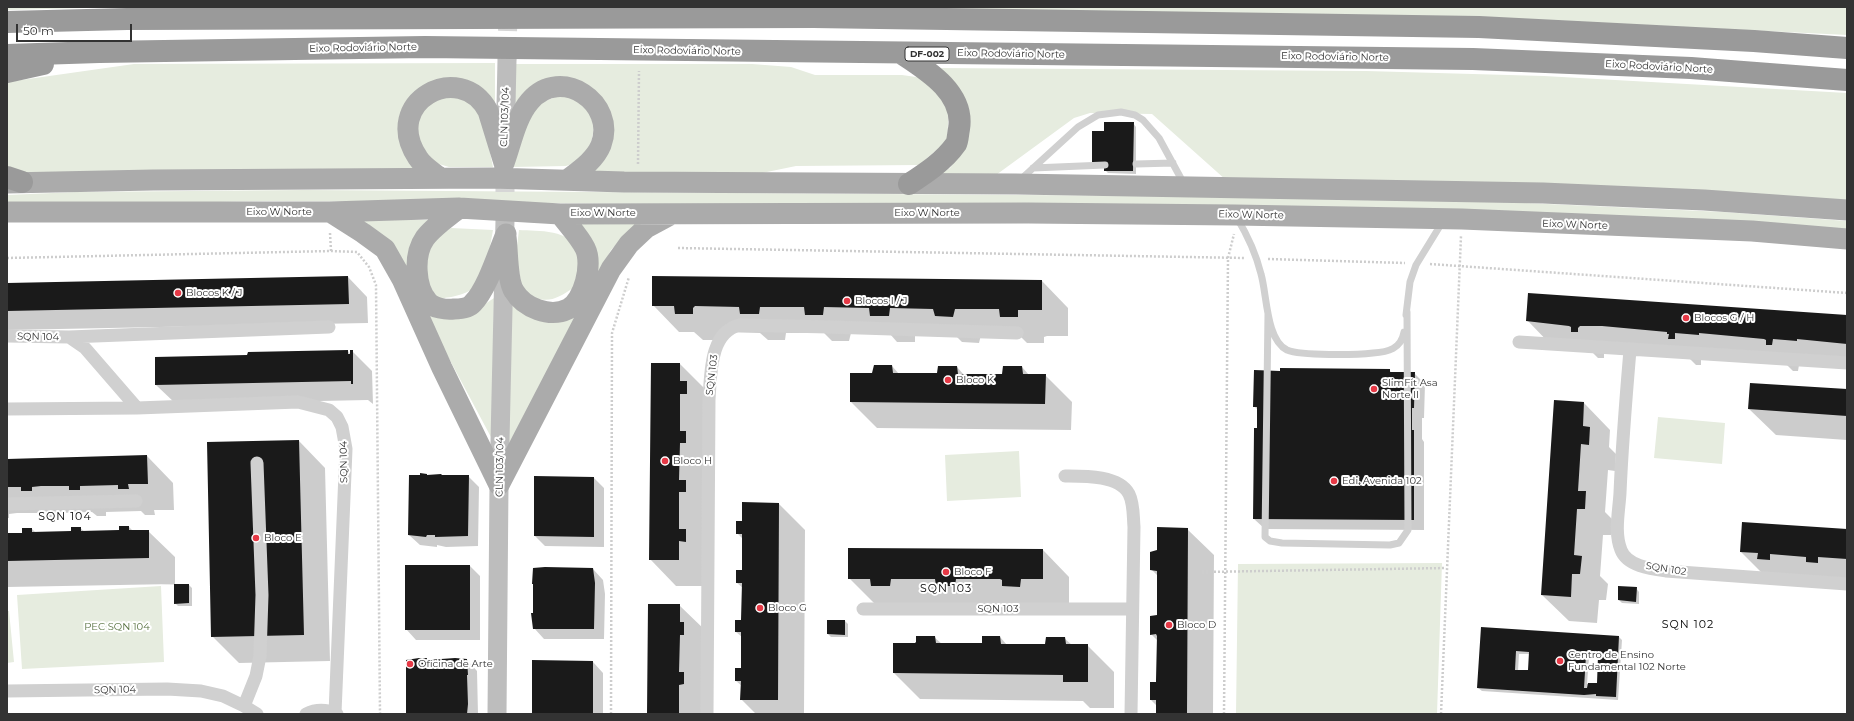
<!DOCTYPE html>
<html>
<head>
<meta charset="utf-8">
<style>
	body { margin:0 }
	#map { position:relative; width:1854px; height:721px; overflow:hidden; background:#fff; font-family:Montserrat,sans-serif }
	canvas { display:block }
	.frame { position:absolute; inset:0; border:8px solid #333; pointer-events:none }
	.scale { position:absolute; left:16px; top:24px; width:116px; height:18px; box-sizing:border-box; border:2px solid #333; border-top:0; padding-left:5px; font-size:12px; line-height:14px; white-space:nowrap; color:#333; -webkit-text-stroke:3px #fff; paint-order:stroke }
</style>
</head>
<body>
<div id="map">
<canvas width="1854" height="721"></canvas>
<div class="frame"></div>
<div class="scale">50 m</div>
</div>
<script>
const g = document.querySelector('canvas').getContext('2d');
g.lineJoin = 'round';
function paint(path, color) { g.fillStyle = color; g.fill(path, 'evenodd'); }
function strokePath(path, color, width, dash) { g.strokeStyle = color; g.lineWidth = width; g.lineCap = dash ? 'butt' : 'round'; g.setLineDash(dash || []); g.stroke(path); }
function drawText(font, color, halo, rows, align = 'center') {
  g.font = font + ' Montserrat,sans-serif'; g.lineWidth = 4; g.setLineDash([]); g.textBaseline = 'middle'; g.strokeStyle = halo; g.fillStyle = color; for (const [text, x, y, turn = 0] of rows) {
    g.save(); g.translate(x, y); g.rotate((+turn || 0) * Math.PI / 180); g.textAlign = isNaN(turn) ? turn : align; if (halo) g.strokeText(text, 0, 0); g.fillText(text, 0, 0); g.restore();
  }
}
paint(new Path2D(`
	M7 7H86L87 8 7 10Z
	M926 7H1847V35L1480 17 923 9Z
	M495 63V112L479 93 414 97 422 170 35 175 7 169V82L134 64Z
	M513 64H752L791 67 815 75H902L923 78 949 107 947 141 919 165 796 166 762 173H584L604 150 580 88 513 113Z
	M939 68 1366 71 1544 76 1847 93V204L1226 180 1152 114 1090 113 1074 118 996 175 935 177 950 168 961 152Z
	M453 93 478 108 487 138 493 167H449L439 164 421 153 416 116 421 108Z
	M568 96C573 99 580 102 584 106 603 125 591 159 566 166L512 167 524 122 546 97Z
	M305 190 1166 196 1481 201 1724 212 1847 221V232L647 204 271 201 7 206V195L76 192Z
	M352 219 441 220 433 224 422 297 479 308 494 298 492 439 414 293Z
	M568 221H646L625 235 611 250 509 444 510 290 551 316 591 280Z
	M451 228 493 230C490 247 486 270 477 284 472 294 447 299 437 298L424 277V266L432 244 440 235Z
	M519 230C538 231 571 229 579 252 581 259 577 278 576 286 554 301 548 304 523 294L516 254Z
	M1658 417 1725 423 1722 464 1654 458Z
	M1019 451 1021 497 947 501 945 455Z
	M1442 563 1437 714H1236L1238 564Z
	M161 586 164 662 22 669 17 595Z
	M7 611H9L14 662 7 663Z`), '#e6ecdf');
paint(new Path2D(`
	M1133 123 1136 127V174L1108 173 1105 170V132Z
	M348 277 367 297 368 323 7 330V284Z
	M1042 281 1068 308V336H1047L1044 337V343H1027L1019 335H981L979 343 962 342 955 335H915V342H897L890 334 851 333 849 341H832L824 333H786L785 340H768L760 333 722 332 719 340H703L694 332H679L653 305Z
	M1847 315V367L1799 365 1798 371H1793L1786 364 1701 359V365H1696L1688 357 1607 352 1604 354V358H1598L1591 351 1553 347 1527 320Z
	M348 351 351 355 352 351 372 371 373 404 368 400 176 404 156 385 248 356Z
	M680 364 706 390 705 586H676L650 559Z
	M892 366 899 374H938L957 367 964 375H1003L1022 367 1029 375H1045L1072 402 1071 430 877 428 851 402V374H873Z
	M1389 370 1392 373H1414L1425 384 1424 418H1422V439L1424 442V530L1265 529 1254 519 1258 410 1254 406Z
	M1847 390V440L1776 435 1749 409Z
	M1584 403 1610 430 1609 447 1616 454 1615 471 1608 470 1605 512 1612 519 1611 535H1603L1600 576 1608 584 1606 600H1599L1597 623 1569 621 1542 595Z
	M299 441 325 468 330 661 239 663 212 636Z
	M147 456 173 483 174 510H154L155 515H145L141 511 106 512V516H97L92 512 58 513V517H49L44 513H17L9 514V518H7V460Z
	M427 475 428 476H468L479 487 478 546 446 547 437 545V547L420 545 409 535 410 476Z
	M594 478 604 488V547L545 546 535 536Z
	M779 504 805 530 804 714H756L741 699 742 686 736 681 742 669V637L736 632 742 621 743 588 737 583 743 571V539L737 533 743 522Z
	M129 527 133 531H148L175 557V585H189L192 588V606H178L175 603V584L7 587V534H23L32 529 36 533 72 532 80 528 85 532 120 531Z
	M1187 529 1214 555 1213 714H1157V706L1151 700 1157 683 1158 641 1151 634 1158 616V576L1151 569 1158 551Z
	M1847 530V583L1767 578 1741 552Z
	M1043 550 1069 577V605H876L849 578Z
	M470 566 480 576V640H416L406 629Z
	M593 569 603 580 605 594 604 639H544L534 628Z
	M1636 588 1639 592V604L1622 603 1619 600Z
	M679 605 706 631 705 714H648Z
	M845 621 848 624V637H831L828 634Z
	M1482 628 1619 637 1622 640 1618 700 1482 691 1478 688ZM1519 654H1530L1529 671H1518ZM1589 658H1599L1598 684H1587Z
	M934 637 942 644H980L1000 637 1007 645H1046L1064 638 1072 645H1087L1114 672V708H1090L1083 701 920 699 894 673 915 644Z
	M426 659 428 661 467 660 477 671 478 714H407Z
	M593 662 603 673V714H533Z`), '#0003');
paint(new Path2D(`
	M1104 122H1134L1133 171H1104V162H1092V131H1104Z
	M348 276 349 304 7 311V283Z
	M652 276 1042 280V310H1018V317H1000L999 309H955L953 317 935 316 933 309 890 308 889 316H870L869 308 824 307 823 315H805L804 307H760L759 314H740L739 307 695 306 693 308V314H675L674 306H652Z
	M1528 293 1847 315V344L1797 339V341L1773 339 1772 345H1766V340L1764 339 1699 333V335L1675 333V339H1668L1669 334H1667V332L1602 326H1580L1578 328V332H1571V327L1569 326 1526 321Z
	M348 350V354H350V350H353V384H351V381L155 385V357L247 355 248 352Z
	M651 363H680V381H687V394H680V431H686V443H680L679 480H686V492H679V529H686V542L679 541V560H649Z
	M874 365H892L893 373H937L938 366H957L958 374H1002L1003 366H1022L1023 374H1046L1045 404 850 402V373H872Z
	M1280 368 1390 369V372H1415L1414 408H1412V430H1414V520L1253 519 1254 431V428H1257V407H1253L1254 370 1280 371Z
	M1750 383 1847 389V416L1748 409Z
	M1554 400 1584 402 1583 426 1590 427 1589 445 1581 444 1578 491H1586L1585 509H1577L1574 555 1582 556 1580 574H1572L1571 597 1541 595Z
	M299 440 304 635 211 637 207 442Z
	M147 455 148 484H128L129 489H118V485L80 486V490H69V486H41L32 487V491H21V487H7V459Z
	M420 473 427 474V475L441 474 442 475H469L468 536 435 537V535H427L426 537 408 535 409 475H420Z
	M534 476 594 477V537L534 536Z
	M742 502 779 503 778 700H740L741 681H735V668H741V632H735V620H741L742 583H736V570H742V534H736V521H742Z
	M1742 522 1847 529V559L1818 557V563L1806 562V557L1770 554V560L1757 559 1758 553 1740 552Z
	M119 526H129V530H149V558L7 561V533H22V528H32V532L71 531V527H81V531L119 530Z
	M1157 527 1188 528 1187 714H1156V700H1150V682H1156V680L1157 636 1156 634 1150 635V616L1157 615V571L1150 570V552L1157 550Z
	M848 548 1043 549V579H1021L1020 587 1002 586V580L1000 579H956L955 586H936L935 579H891L890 586H871L870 579H848Z
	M405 565H470V630H405Z
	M545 567 593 568 595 583 594 629H533L531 613H533V584H532L533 568Z
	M174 584H189V603L174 604Z
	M1618 586 1637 587 1636 602 1618 600Z
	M648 604H680V622H684V635H680L679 672H684V684L679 685V714H647Z
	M827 620H845V635L827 634Z
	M1481 627 1619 636 1616 697 1596 696V694L1584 695 1477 688ZM1516 651 1529 652 1528 670H1515ZM1586 655 1598 656 1597 683H1588L1587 688H1584Z
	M916 636H935L936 643H982V636H1000L1001 644H1045L1046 637H1065L1066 644H1088V682H1063V675L893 673V643H915L916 642Z
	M419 658H427V660L455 658 467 659 468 675H467L468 704 467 714H406V660Z
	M532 660 593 661V714H532Z`), '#1a1a1a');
strokePath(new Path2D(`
	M507 60 508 7
	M505 173V220`), '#d6d6d6', 19, [19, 10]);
strokePath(new Path2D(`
	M638 164 639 71
	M330 233 331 251
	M678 248 1245 258
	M7 258 331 251 357 252 369 267 376 285 380 714
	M1268 259 1405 263
	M1430 264 1847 293
	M1202 572 1446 568
	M611 714 612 333 629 277
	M1224 714 1228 258 1234 234
	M1441 714 1461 236`), '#cdcdcd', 2.5, [2, 2]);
strokePath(new Path2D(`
	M1136 164 1173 163
	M1033 168 1105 165
	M1020 180 1078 127 1098 115 1121 112 1135 115 1143 120 1159 138 1184 184
	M1237 218C1248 236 1256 254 1261 274 1267 294 1266 340 1287 350 1302 356 1356 355 1373 353 1388 352 1401 349 1404 332
	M1268 314 1265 537 1270 541 1282 543 1390 545 1399 543 1408 530 1407 312
	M1406 315 1410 282 1416 265 1443 221`), '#d0d0d0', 7);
strokePath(new Path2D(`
	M7 336 69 337 329 327
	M69 337 85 348 137 408
	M1519 342 1847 363
	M1630 350C1626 397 1622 445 1620 493 1619 511 1614 533 1621 550 1627 566 1651 569 1666 571L1847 584
	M7 409 137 408 298 402 329 410 337 417 342 427 346 449 335 713
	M1065 476C1083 476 1119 475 1129 494 1134 504 1133 516 1134 527L1131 714
	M7 504 136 501
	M863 609H1132
	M7 691 167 689 201 691 223 696 244 706 257 714
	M244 706 256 676 260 656 262 595 257 463
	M306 714C316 709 326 709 337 714
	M707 714 709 399C711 375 709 332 740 325L829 327 1017 333`), '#d0d0d0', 13);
strokePath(new Path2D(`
	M505 151 507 60
	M497 714 499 485 505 220`), '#bdbdbd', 19);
strokePath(new Path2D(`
	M504 163C511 144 516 117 530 101 561 65 617 103 601 145 595 160 580 170 567 180
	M440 178C433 172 423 166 418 158 380 102 460 59 488 111L504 163
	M7 183 153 180 492 178 624 182 1016 184 1543 193 1704 200 1847 210
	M459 208C448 217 433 227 425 238 413 255 415 287 428 302 433 308 446 310 454 309 460 309 469 308 473 303 487 289 498 253 506 234
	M7 212H330L459 208 560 214 1028 213 1235 215 1462 219 1752 231 1847 239
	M330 212 363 233 385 249 402 279 442 368 499 485
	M506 237C508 251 507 280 514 291 524 308 550 318 568 309 584 301 593 264 585 248 579 236 568 225 560 214
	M499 485 611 269 629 244 646 228 672 214`), '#ababab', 21);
strokePath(new Path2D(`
	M7 22 127 19 813 17 1479 27 1754 41 1847 48
	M901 53C927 70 965 93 959 129 958 133 958 140 956 144 944 161 926 173 909 184
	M7 55 99 52 425 47 1473 59 1691 68 1847 80
	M7 72 43 64
	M7 177 22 182`), '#9a9a9a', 22);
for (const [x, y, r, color] of [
	[178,293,4,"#e63946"],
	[847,301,4,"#e63946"],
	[1686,318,4,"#e63946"],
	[948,380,4,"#e63946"],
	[1374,389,4,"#e63946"],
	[665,461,4,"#e63946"],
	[1334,481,4,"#e63946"],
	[256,538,4,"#e63946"],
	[946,572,4,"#e63946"],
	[760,608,4,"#e63946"],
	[1169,625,4,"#e63946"],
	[1560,661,4,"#e63946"],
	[410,664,4,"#e63946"]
]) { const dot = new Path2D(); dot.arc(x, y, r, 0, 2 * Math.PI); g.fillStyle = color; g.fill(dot); strokePath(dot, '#fff', 1.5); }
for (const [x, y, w] of [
	[927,54,44]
]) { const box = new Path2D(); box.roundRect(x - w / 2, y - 7, w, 14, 3); g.fillStyle = '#fff'; g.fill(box); strokePath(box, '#333', 1); }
drawText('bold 9px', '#333', null, [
	["DF-002",927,54]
]);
drawText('10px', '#333', '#fff', [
	["Eixo Rodoviário Norte",363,48,-1],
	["Eixo Rodoviário Norte",687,51,1],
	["Eixo Rodoviário Norte",1011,54,1],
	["Eixo Rodoviário Norte",1335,57,1],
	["Eixo Rodoviário Norte",1659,67,3],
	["CLN 103/104",505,117,-88],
	["Eixo W Norte",279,212],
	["Eixo W Norte",603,213],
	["Eixo W Norte",927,213],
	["Eixo W Norte",1251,215,1],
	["Eixo W Norte",1575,225,2],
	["SQN 104",38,337,1],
	["SQN 103",712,375,-83],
	["SQN 104",344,462,-91],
	["CLN 103/104",500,467,-89],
	["SQN 102",1666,569,9],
	["SQN 103",998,609],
	["SQN 104",115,690,-1]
]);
drawText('10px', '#333', '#fff', [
	["Blocos K / J",186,293],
	["Blocos I / J",855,301],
	["Blocos G / H",1694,318],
	["Bloco K",956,380],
	["SlimFit Asa",1382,383],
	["Norte II",1382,395],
	["Bloco H",673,461],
	["Edi. Avenida 102",1342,481],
	["Bloco E",264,538],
	["Bloco F",954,572],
	["Bloco G",768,608],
	["Bloco D",1177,625],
	["Centro de Ensino",1568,655],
	["Fundamental 102 Norte",1568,667],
	["Oficina de Arte",418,664]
], 'left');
drawText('10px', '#56703f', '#fff', [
	["PEC SQN 104",117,627]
]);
g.letterSpacing = '1px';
drawText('11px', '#000', '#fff', [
	["SQN 104",65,517],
	["SQN 103",946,589],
	["SQN 102",1688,625]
]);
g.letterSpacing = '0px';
</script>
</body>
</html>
